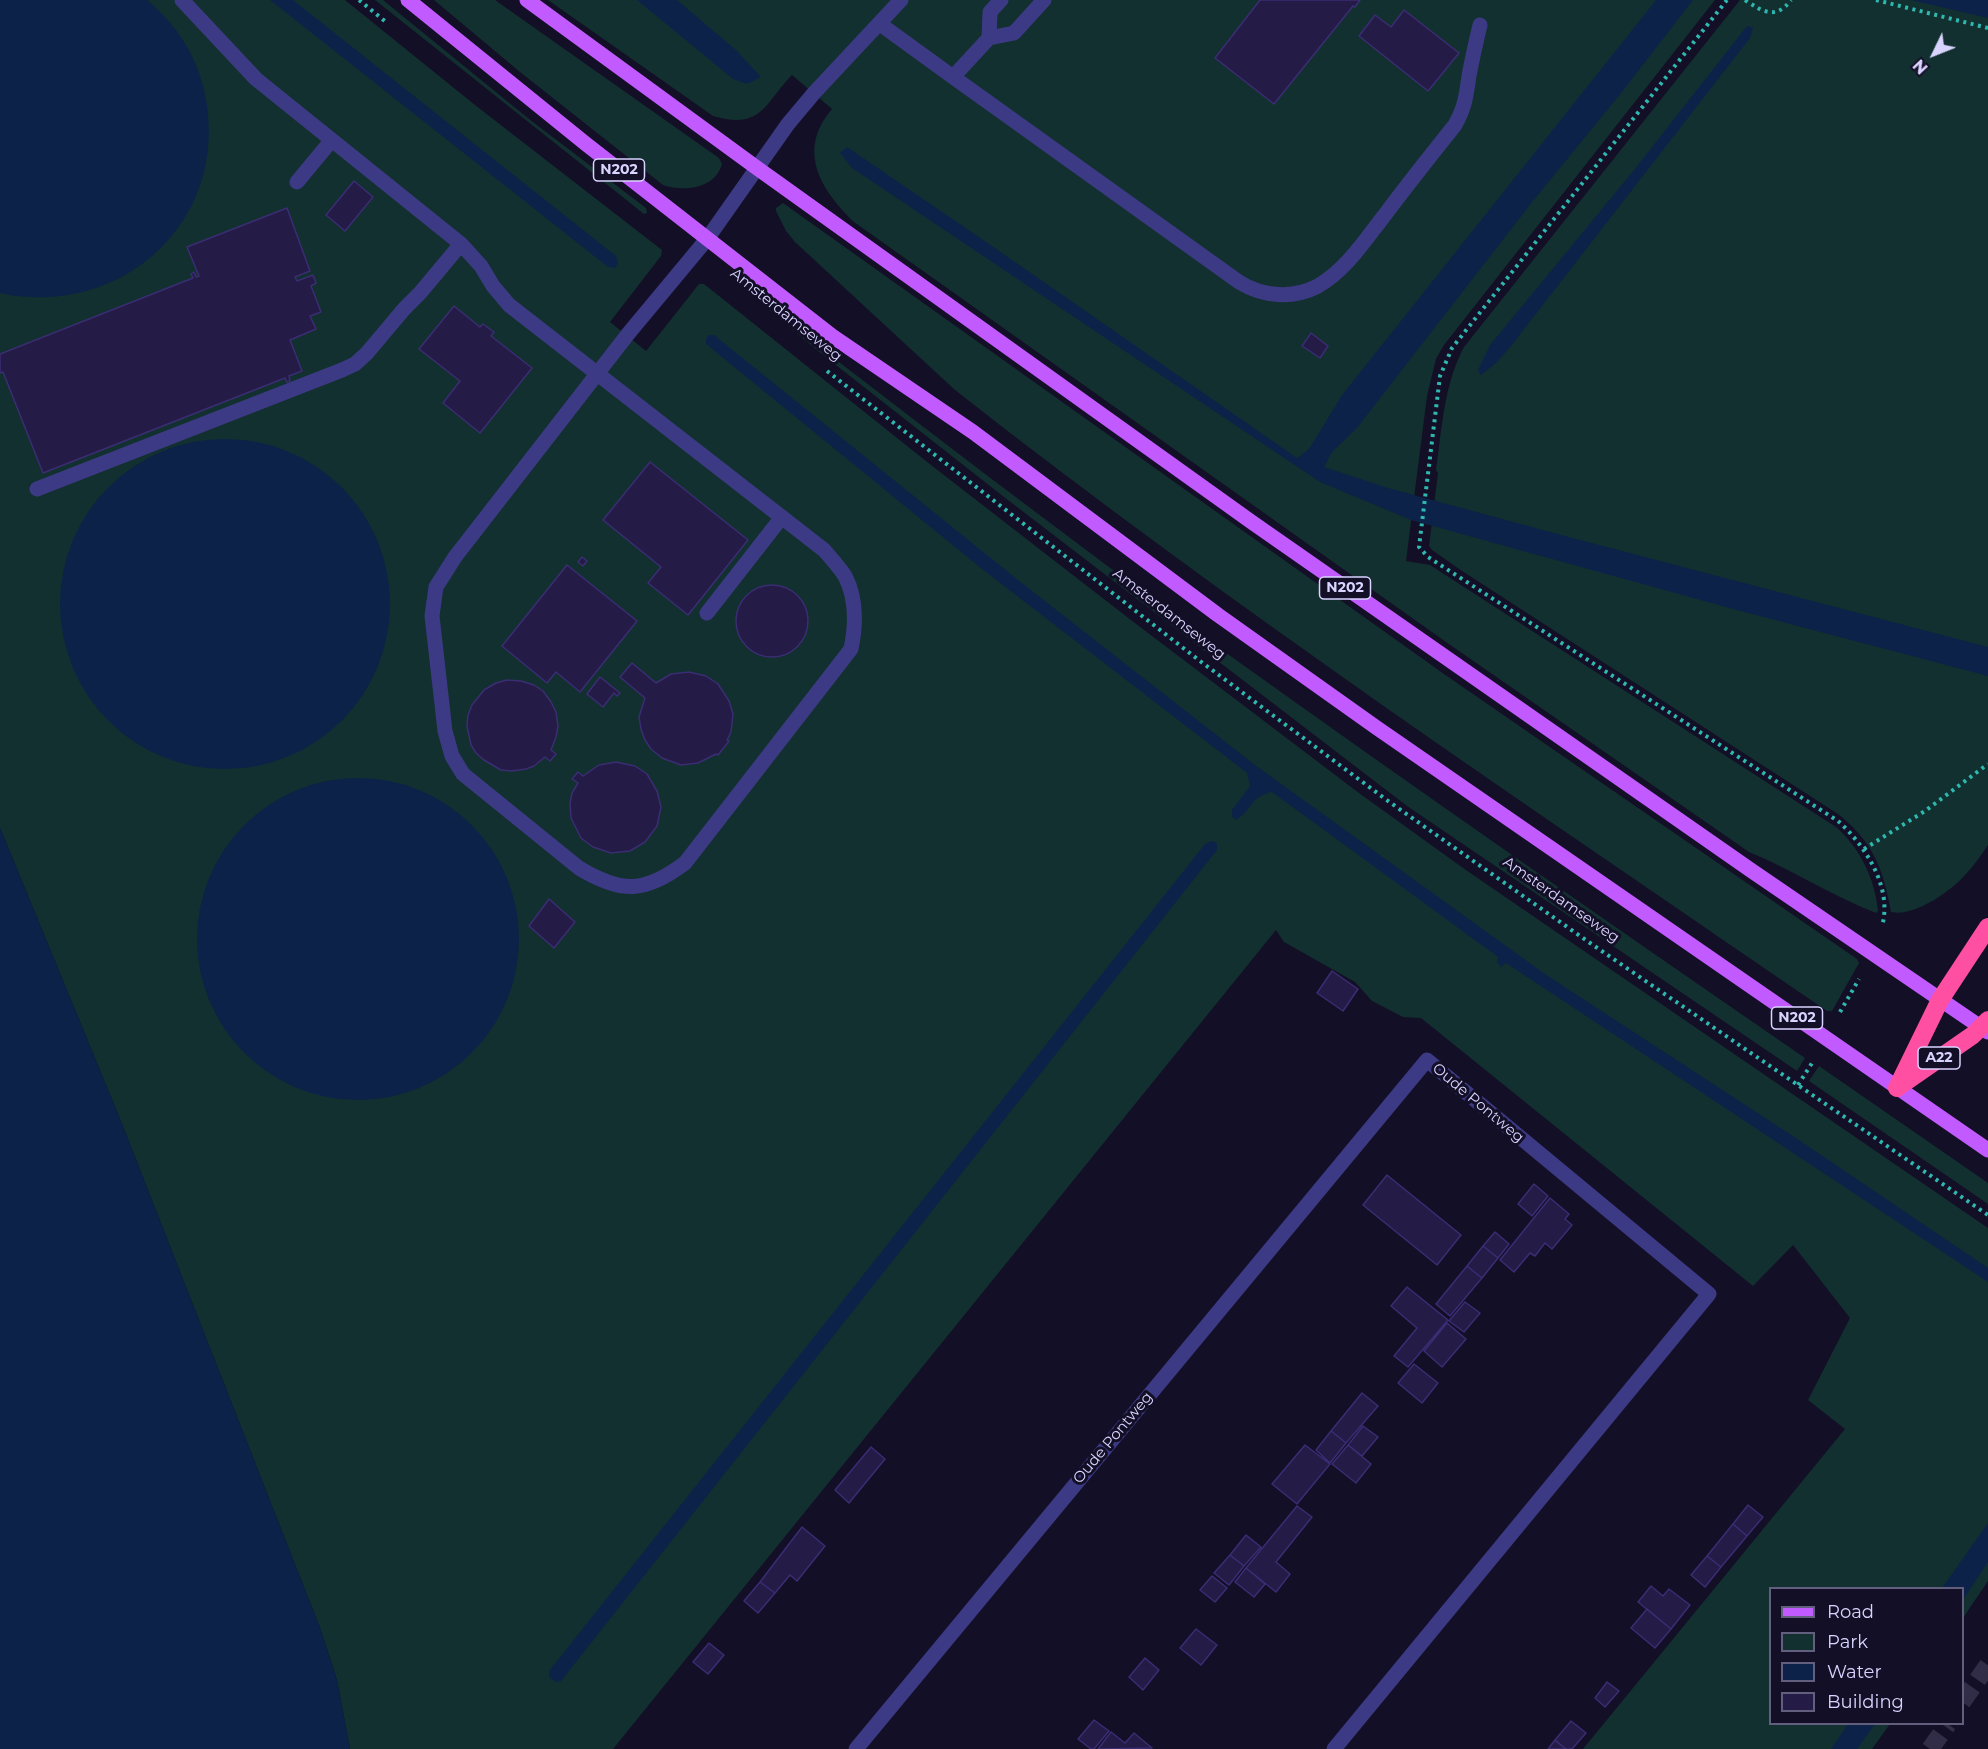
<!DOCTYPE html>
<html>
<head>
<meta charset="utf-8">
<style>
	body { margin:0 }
	#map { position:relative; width:1988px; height:1749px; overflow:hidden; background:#130f26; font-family:Montserrat,sans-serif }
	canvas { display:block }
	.legend { position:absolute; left:1769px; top:1587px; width:195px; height:138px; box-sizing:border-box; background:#130f26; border:2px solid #625e7d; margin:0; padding:8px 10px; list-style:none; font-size:18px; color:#d9d4ff }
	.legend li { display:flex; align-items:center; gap:12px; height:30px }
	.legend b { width:30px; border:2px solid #625e7d }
	.north { position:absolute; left:1904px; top:24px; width:60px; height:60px; -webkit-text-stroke:4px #130f26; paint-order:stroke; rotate:227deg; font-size:16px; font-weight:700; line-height:24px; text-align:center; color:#d9d4ff }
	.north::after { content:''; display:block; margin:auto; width:21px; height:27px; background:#d9d4ff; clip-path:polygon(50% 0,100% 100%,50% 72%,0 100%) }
</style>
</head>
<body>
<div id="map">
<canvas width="1988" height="1749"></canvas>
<ul class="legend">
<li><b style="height:8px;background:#c25bff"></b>Road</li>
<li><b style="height:16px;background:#12302f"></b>Park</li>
<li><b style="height:16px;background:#0c2248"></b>Water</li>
<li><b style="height:16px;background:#241b47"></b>Building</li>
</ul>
<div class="north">N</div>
</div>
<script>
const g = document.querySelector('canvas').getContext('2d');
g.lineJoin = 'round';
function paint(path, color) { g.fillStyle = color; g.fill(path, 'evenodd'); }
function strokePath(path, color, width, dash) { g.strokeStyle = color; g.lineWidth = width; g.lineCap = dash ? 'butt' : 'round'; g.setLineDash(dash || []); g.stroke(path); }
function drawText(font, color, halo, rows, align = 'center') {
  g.font = font + ' Montserrat,sans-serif'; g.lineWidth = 6; g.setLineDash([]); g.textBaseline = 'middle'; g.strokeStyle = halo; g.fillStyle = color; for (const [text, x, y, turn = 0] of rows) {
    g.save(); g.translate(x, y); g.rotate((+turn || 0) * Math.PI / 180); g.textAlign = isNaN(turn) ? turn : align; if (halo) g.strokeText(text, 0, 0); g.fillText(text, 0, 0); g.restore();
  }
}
paint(new Path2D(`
	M0 0H345L475 105 662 250 661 256 610 322 646 351 699 284H704L931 465 1131 620 1359 793 1463 868 1988 1228V1581L1963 1618 1962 1588H1770V1724H1890L1872 1749H1583L1845 1429 1808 1400 1850 1318 1793 1245 1753 1286 1421 1018 1403 1017 1372 1001 1355 982 1284 942 1276 930 613 1749H350L337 1680 320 1628 120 1119 0 828Z
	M375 0H383L529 119 646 208 647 213 644 214Z
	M434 0H495L719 158 722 164C715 189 684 192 663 185L520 72Z
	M548 0H1715L1444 345 1436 359 1427 396 1406 561 1430 565 1836 827C1860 848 1875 879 1878 911L1876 913C1832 896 1793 870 1749 852L1446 642 854 222C821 190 796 151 832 109L792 75C764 104 762 130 713 116Z
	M1740 0H1988V845C1981 855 1974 866 1965 875 1950 892 1914 917 1891 912 1883 868 1873 842 1838 814L1462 571 1432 550 1429 546 1438 473 1436 470C1442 428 1444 384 1464 347Z
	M783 203 1444 674 1857 959 1859 963 1832 1011H1827C1533 809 1236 611 955 390L795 242 786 231 776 211V208Z
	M749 293C907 414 1064 536 1225 652 1417 790 1611 924 1805 1058L1797 1071 1407 806 1004 497 818 351Z
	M1819 1066 1988 1183V1204L1809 1081Z`), '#12302f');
paint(new Path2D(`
	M0 0H147C178 25 200 61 206 100 228 223 120 319 0 293Z
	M270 0H293L616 256 618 263 615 268 608 267Z
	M637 0H677L736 50 761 77 747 84 733 79Z
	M1656 0H1693L1622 92 1533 201 1357 428 1332 452 1324 467 1388 488 1565 536 1988 647V676L1733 609 1411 520 1320 482 852 168 840 153 847 147 992 246 1297 458 1309 449 1342 395Z
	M1910 0H1988V18L1911 0Z
	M1747 26 1753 28 1750 38 1511 346 1496 363 1481 375 1478 370 1490 345 1634 170Z
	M709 335H714L1018 580 1255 765 1545 974 1802 1142 1988 1268V1282L1506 963 1501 967 1497 962 1498 957 1272 792C1247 798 1254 811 1235 820L1232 816V810L1250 786 1247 773 982 569 706 344V339Z
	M60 604a165 165 0 1 1 330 0a165 165 0 1 1-330 0Z
	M197 939a161 161 0 1 1 322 0a161 161 0 1 1-322 0Z
	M0 828 120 1119 320 1628 337 1680 350 1749H0Z
	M1212 841 1217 843V850L561 1681 556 1682 549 1677V1671L1205 844Z
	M1988 1523V1562L1963 1600 1962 1588H1942Z
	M1848 1724H1875L1857 1749H1831Z`), '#0c2248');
const building = new Path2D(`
	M1260 0H1360L1355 7 1353 6 1274 104 1215 58Z
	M1404 10 1459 53 1428 91 1359 36 1375 15 1391 27Z
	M354 181 373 197 345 231 326 215Z
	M287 208 310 271 295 277 297 281 313 275 316 283 311 286 321 312 310 316 316 329 290 340 302 371 289 376 290 381 287 382 285 378 43 473 3 372 0 373V354L193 278 191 274 194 272 196 277 199 276 187 247Z
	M454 306 480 327 483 324 494 332 491 336 532 368 480 433 443 403 460 381 419 349Z
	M1311 333 1328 346 1320 358 1302 346Z
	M650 462 748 540 688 615 648 583 661 567 603 520Z
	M582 557 587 561 583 566 578 562Z
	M567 565 637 621 580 692 556 672 547 683 502 646Z
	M736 621a36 36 0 1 1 72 0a36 36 0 1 1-72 0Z
	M632 663 656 683 671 674 689 672 706 676 718 684 729 701 733 714 731 732 727 740 729 741 718 755 716 754 698 763 681 765 662 758 651 749 645 740 641 729 639 717 645 698 620 677Z
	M600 677 620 693 617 696 614 693 603 707 587 694Z
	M507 680 521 681 534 685 543 691 551 702 556 712 558 726 556 737 551 750 556 754 550 761 545 757 534 766 526 769 512 771 501 770 484 760 476 753 471 745 467 726 468 715 472 705 484 690 496 683Z
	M616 762 635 766 647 774 657 791 661 807 657 826 645 842 630 851 611 853 593 847 581 838 571 818 570 804 572 793 578 783 572 779 578 772 583 776 599 765Z
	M549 899 575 922 554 948 529 926Z
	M1332 971 1358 989 1343 1011 1317 993Z
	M1387 1175 1461 1235 1437 1265 1363 1205Z
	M1534 1184 1548 1196 1532 1216 1518 1204Z
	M1550 1198 1569 1214 1565 1219 1572 1225 1552 1249 1545 1243 1535 1256 1530 1253 1514 1272 1500 1260Z
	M1495 1232 1509 1244 1498 1258 1483 1246Z
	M1483 1246 1498 1258 1482 1278 1467 1266Z
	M1467 1266 1482 1278 1450 1316 1436 1304Z
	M1407 1287 1448 1320 1408 1367 1394 1356 1417 1328 1391 1306Z
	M1465 1302 1480 1313 1464 1332 1449 1321Z
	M1447 1323 1466 1339 1442 1367 1424 1351Z
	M1414 1364 1438 1383 1422 1403 1398 1383Z
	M1362 1393 1378 1406 1346 1443 1331 1431Z
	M1363 1426 1378 1437 1362 1456 1348 1445Z
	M1331 1431 1346 1443 1330 1463 1316 1450Z
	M1305 1445 1330 1464 1297 1504 1272 1484Z
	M1348 1445 1371 1464 1356 1483 1332 1464Z
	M871 1447 885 1459 849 1503 835 1490Z
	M1748 1505 1763 1517 1747 1536 1733 1524Z
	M1297 1506 1312 1517 1276 1562 1290 1574 1276 1592 1246 1568Z
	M1733 1524 1747 1536 1721 1567 1707 1556Z
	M802 1527 825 1546 797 1581 790 1575 775 1593 760 1582Z
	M1246 1535 1261 1547 1244 1566 1230 1555Z
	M1230 1555 1244 1566 1229 1585 1214 1573Z
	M1707 1556 1721 1567 1705 1587 1691 1575Z
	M1246 1568 1265 1584 1254 1597 1235 1582Z
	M1212 1576 1227 1588 1215 1602 1200 1590Z
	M760 1582 775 1593 758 1613 744 1601Z
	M1651 1586 1663 1596 1669 1589 1690 1605 1671 1629 1638 1602Z
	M1647 1609 1671 1629 1655 1648 1631 1628Z
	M1196 1629 1217 1645 1201 1665 1180 1648Z
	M709 1643 724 1655 708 1674 693 1662Z
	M1145 1658 1159 1670 1143 1690 1129 1677Z
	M1607 1682 1619 1691 1605 1707 1595 1698Z
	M1094 1720 1109 1731 1094 1749H1091L1078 1739Z
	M1571 1721 1586 1733 1572 1749H1566L1555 1740Z
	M1111 1732 1125 1743 1134 1733 1152 1748 1098 1749Z
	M1555 1740 1557 1742 1566 1749H1548Z`);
paint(building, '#241b47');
strokePath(building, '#3b2d73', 1.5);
strokePath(new Path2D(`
	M1962 1702 1988 1665
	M1930 1749 1948 1724`), '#312d47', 18, [18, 9]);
strokePath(new Path2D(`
	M359 0 386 22
	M1727 0 1452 348 1440 376 1419 547 1428 557 1838 821C1865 845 1893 888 1882 926
	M1745 0C1763 12 1776 20 1791 0
	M1876 0 1988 28
	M827 371 1200 661 1388 801 1590 943 1988 1215
	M1864 849 1925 811 1988 764
	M1840 1012 1859 979
	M1798 1085 1812 1063`), '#2fb8b0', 4, [3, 4.5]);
strokePath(new Path2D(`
	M182 0 256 79 461 244 481 266 493 286 509 305 824 550C831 558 839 567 845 576 857 599 856 625 851 649L685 863C645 893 622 894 579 868L463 774 452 756 445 731 432 616 436 587 455 557 628 334 707 239 788 124 814 93 901 0
	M1044 0 1014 33 989 38 953 77 1239 282C1263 297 1293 299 1318 286 1346 270 1365 240 1384 216 1407 185 1431 155 1455 125 1465 107 1466 97 1469 76 1472 59 1476 42 1480 25
	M880 24 953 77
	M989 38 990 12 1001 0
	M297 182 331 141
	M37 489 342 370 355 364 367 353 404 309 420 293 461 244
	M707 613 782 517`), '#3d3a85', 15);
strokePath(new Path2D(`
	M856 1749 1427 1060 1709 1294 1334 1749`), '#3d3a85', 15);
strokePath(new Path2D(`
	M408 0 586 144 832 336 973 432 1218 615 1377 728 1988 1150
	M527 0 757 168 1253 523 1752 871 1988 1032`), '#c25bff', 15);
strokePath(new Path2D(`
	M1898 1087 1973 1035 1988 1020
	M1897 1088 1940 1000 1988 927`), '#ff4fa3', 18);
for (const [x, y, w] of [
	[619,170,51],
	[1345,588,51],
	[1797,1018,51],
	[1939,1058,42]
]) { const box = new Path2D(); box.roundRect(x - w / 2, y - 11, w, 22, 4.5); g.fillStyle = '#130f26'; g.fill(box); strokePath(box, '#d9d4ff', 1.5); }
drawText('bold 14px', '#d9d4ff', null, [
	["N202",619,170],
	["N202",1345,588],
	["N202",1797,1018],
	["A22",1939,1058]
]);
drawText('15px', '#d9d4ff', '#130f26', [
	["Amsterdamseweg",786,315,39],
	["Amsterdamseweg",1169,614,38],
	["Amsterdamseweg",1561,900,35],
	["Oude Pontweg",1478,1103,40],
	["Oude Pontweg",1113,1438,-50]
]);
</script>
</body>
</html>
